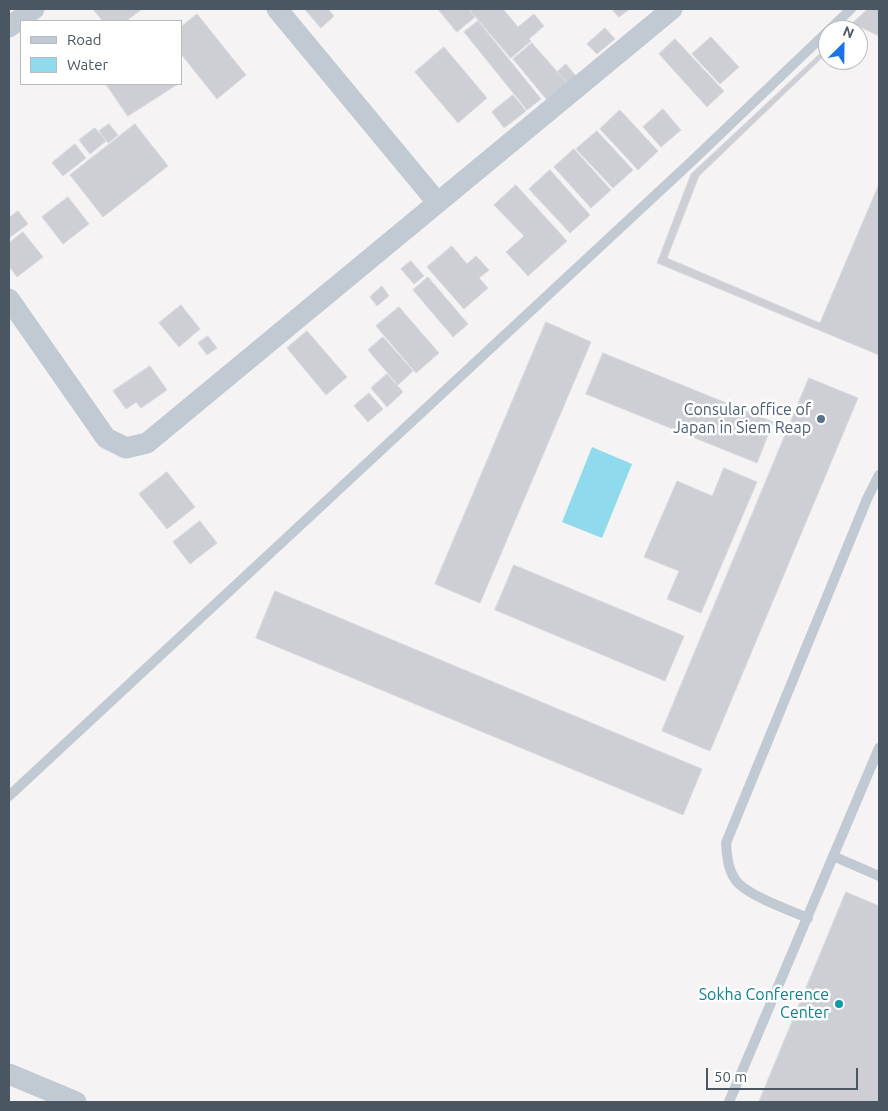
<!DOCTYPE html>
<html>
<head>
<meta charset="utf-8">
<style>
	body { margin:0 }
	#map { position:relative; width:888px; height:1111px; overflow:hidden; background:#f5f3f3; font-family:Ubuntu,sans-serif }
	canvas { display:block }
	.frame { position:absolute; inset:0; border:10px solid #4a5661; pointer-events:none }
	.legend { position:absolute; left:20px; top:20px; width:162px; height:65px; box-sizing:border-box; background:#fff; border:1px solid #b7bbc0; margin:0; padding:6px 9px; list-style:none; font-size:15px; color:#4a5661 }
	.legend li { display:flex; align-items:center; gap:10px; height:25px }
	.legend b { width:25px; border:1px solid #b7bbc0 }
	.north { position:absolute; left:818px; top:20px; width:50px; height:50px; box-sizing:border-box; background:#fff; border:1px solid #b7bbc0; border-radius:50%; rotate:23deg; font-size:14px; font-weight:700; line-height:20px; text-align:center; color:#4a5661 }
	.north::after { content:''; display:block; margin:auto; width:18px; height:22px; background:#1a73e8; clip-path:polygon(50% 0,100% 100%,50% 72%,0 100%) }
	.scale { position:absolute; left:706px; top:1068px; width:152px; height:22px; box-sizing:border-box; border:2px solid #4a5661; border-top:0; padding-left:6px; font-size:15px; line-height:18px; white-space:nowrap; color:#4a5661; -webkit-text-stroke:4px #fff; paint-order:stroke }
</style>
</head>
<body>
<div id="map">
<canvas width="888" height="1111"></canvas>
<div class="frame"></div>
<ul class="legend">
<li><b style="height:6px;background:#c1cad2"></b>Road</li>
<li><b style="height:14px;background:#90daee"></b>Water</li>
</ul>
<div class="north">N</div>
<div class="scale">50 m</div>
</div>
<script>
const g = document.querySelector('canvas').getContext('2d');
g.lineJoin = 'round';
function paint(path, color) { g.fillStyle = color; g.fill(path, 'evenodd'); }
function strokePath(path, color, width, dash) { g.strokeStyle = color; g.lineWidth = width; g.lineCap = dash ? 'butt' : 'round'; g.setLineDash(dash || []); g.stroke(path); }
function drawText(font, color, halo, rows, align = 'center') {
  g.font = font + ' Ubuntu,sans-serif'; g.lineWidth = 5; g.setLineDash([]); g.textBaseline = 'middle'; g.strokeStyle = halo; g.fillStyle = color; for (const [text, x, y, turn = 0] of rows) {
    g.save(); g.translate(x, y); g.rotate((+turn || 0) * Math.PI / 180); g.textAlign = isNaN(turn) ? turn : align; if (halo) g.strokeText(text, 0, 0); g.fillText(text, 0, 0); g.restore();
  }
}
paint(new Path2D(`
	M592 447 632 464 602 538 562 522Z`), '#90daee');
const building = new Path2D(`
	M93 9H142L126 21H103Z
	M305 9H328L334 16 321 28Z
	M438 9H468L475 17 457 32Z
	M469 9H503L518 27 534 14 544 26 529 39 531 41 511 58Z
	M612 9H630L619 17Z
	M868 9H879V355L657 263 691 174 828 46V60H858V30H845Z
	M197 14 246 75 217 99 181 54V27Z
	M478 21 541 99 527 110 464 32Z
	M856 25 879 36V184L820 323 667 258 699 176 828 52V60H858V30H851Z
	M605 28 615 39 597 54 587 44Z
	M711 37 739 67 720 84 692 54Z
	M675 39 724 91 707 107 659 54Z
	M532 43 567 83 547 100 513 59Z
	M444 47 487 98 458 123 415 72Z
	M566 64 576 76 568 84 557 72Z
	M106 84H178L128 116Z
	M513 95 526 111 504 128 492 112Z
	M663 109 681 130 661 147 643 127Z
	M620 110 658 151 638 170 600 129Z
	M109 124 118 135 108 143 99 131Z
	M135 124 168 166 103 217 70 175Z
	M95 128 106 141 90 154 79 140Z
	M597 131 633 170 613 188 576 149Z
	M75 144 86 158 63 176 52 163Z
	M574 149 611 190 591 208 554 167Z
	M550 170 590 215 570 233 529 189Z
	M516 185 567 241 528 276 506 252 524 236 494 205Z
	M68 197 89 224 63 244 42 217Z
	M18 211 28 224 9 238V218Z
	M23 232 43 257 17 277 9 266V243Z
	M452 246 467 264 476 256 489 270 479 278 488 288 464 309 427 267Z
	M411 261 424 276 414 284 401 269Z
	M428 277 468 324 453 337 413 290Z
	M382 286 389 296 377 306 370 297Z
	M181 305 200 329 179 347 159 323Z
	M399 307 439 353 416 373 376 326Z
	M546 322 591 342 480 603 435 584Z
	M307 331 347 377 326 395 287 348Z
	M208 336 217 348 207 355 198 343Z
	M383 337 413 371 398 385 368 350Z
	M603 353 773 422 757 463 586 394Z
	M150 366 167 390 141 408 136 402 126 409 113 391Z
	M387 374 403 392 387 407 371 388Z
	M809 378 858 398 710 751 662 731Z
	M369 393 383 409 368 422 354 406Z
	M724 468 757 482 701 613 667 599 679 571 644 557 677 481 712 496Z
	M167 472 195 507 167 529 139 494Z
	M200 521 217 543 190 564 173 542Z
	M514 565 684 636 665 681 495 610Z
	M275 591 702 769 683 815 256 638Z
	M846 892 879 906V1102H759Z`);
paint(building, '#cdcfd5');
strokePath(building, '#d7d9de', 1);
strokePath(new Path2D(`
	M829 30 851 9
	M9 796 691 162 828 31
	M833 856 879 876
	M808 918C789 910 752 897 738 883 728 872 727 857 726 843L867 499 879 475
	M729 1102 879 748`), '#c1cad2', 10);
strokePath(new Path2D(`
	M277 9 437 202
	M9 27 34 9
	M9 299 106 438 126 448 147 443 672 9
	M9 1074 76 1102`), '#c1cad2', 21);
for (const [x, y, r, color] of [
	[821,419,5,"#5c6f8a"],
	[839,1004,5,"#0f9aa8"]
]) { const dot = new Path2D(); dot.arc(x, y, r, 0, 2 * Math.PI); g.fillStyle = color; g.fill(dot); strokePath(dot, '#fff', 2); }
drawText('16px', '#4e5e75', '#fff', [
	["Consular office of",811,410],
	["Japan in Siem Reap",811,428]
], 'right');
drawText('16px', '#0d838f', '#fff', [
	["Sokha Conference",829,995],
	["Center",829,1013]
], 'right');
</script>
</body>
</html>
